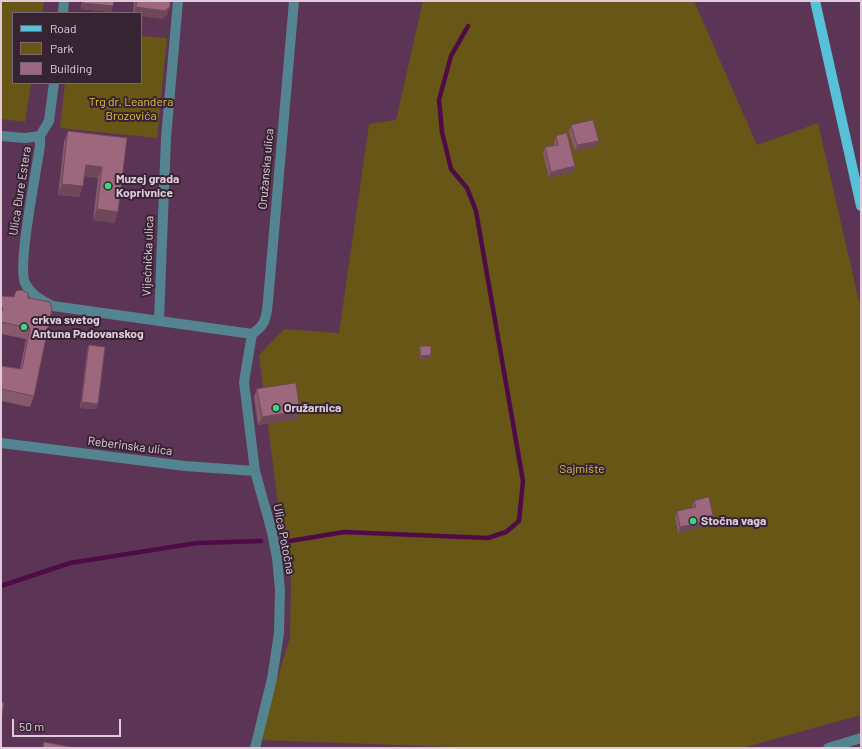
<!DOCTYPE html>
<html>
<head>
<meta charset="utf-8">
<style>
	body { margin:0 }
	#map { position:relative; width:862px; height:749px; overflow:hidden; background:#5c3455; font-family:Barlow,sans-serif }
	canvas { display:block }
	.frame { position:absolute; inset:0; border:2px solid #e2cadd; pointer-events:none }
	.legend { position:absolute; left:12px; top:12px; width:130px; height:72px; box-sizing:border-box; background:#362432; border:1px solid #7b6676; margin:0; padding:5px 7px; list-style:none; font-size:12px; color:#e2cadd }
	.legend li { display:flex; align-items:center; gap:8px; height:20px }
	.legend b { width:20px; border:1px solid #7b6676 }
	.scale { position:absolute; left:12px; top:719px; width:109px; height:18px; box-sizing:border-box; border:2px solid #e2cadd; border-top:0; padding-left:5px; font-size:12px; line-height:14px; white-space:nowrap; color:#e2cadd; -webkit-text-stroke:3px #362432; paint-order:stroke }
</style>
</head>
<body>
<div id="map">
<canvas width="862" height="749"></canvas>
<div class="frame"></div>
<ul class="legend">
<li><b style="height:5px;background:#57c1d7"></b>Road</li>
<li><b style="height:11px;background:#675615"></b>Park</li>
<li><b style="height:11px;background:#9d677d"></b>Building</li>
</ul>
<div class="scale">50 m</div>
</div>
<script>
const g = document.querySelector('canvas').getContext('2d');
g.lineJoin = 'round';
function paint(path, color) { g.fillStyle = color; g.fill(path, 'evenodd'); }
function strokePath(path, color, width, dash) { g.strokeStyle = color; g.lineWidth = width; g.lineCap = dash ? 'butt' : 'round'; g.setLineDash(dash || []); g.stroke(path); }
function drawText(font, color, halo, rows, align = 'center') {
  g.font = font + ' Barlow,sans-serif'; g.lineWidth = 4; g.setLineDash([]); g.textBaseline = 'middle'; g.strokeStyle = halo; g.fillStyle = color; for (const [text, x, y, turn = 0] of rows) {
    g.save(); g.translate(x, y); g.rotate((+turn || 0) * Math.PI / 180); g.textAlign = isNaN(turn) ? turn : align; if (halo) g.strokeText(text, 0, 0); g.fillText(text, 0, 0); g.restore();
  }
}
paint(new Path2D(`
	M1 1H44L42 13H13V83H31L25 122 1 119Z
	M423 1H694L757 145 818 123 861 310V715L742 748H481L259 740 290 637 291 580 284 551 259 355 284 329 339 333 369 124 396 120Z
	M141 36 167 38 157 138 60 128 65 83H141Z`), '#675615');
strokePath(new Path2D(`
	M290 541 344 532 488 538 506 532 519 521 523 481 476 211 467 188 451 169 442 132 439 100 451 56 468 26
	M1 586 70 563 197 543 261 541`), '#4f0b47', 4.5);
strokePath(new Path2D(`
	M63 13 64 1
	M54 83 49 121 40 136V145C37 169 17 265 25 283 31 295 41 301 53 306L252 334
	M1 136 25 138 40 136
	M159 320 166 138 178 1
	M252 334 244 382 255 471 272 532 277 558 280 590 279 633 272 679 255 748
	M252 334C267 324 266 317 268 301L294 1
	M1 443 185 466 255 471
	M828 748 861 738`), '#54848f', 10);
strokePath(new Path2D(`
	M815 1 861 206`), '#57c1d7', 10);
paint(new Path2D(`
	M82 1H114L111 12 81 9Z
	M134 1H170L167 15 162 19 141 13H133Z
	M571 125 599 141 596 146 575 151 569 131Z
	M68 131 127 138 118 212 114 223 93 220 98 178 84 176 79 197 58 195 64 142Z
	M556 136 575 166 573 172 549 178 543 153 545 147 554 146V142Z
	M1 296 28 298 50 302 34 396 30 407 1 401V366L20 369 26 339 1 334Z
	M89 345 98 404 96 409 80 408 87 351Z
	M420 346 431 355 430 358 420 359 419 349Z
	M257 389 300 411 297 419 258 425 254 397Z
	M694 501 714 520 712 525 678 533 675 517 677 511 693 508 692 506Z`), '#87596c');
paint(new Path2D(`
	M83 3 113 6 111 12 81 9Z
	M136 7H170L167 15 162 19 141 16V13H134Z
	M599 141 596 146 575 151 577 145Z
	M86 165 102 167 98 178 82 175Z
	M575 166 573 172 549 178 551 172Z
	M62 184 83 186 79 197 58 195Z
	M97 209 118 212 114 223 93 220Z
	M431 355 430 358 420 359 421 356Z
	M82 402 98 404 96 409 80 408Z
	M300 411 297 419 258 425 262 417Z
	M714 520 712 525 678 533 680 527Z`), '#6e4858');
const building = new Path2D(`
	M84 1H114L113 6 83 3Z
	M137 1H170V7L165 11 136 7Z
	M593 120 599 141 577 145 571 125Z
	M68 131 127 138 118 212 97 209 102 167 86 165 83 186 62 184Z
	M567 133 575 166 551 172 545 147 558 145 556 136Z
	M22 290 28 293V298L50 302 52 309 34 396 1 389V366L22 369 30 328 1 322V314L3 308H1V296L14 297 16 291Z
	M89 345 105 347 98 404 82 402Z
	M420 346H431V355L421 356Z
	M296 383 300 411 262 417 257 389Z
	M709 497 714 520 680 527 677 511 696 507 694 501Z
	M1 702 4 703 1 722Z
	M44 742 76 748H43Z`);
paint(building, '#9d677d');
strokePath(building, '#6e4858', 1);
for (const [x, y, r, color] of [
	[108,186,4,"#39d87f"],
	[24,327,4,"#39d87f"],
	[276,408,4,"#39d87f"],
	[693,521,4,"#39d87f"]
]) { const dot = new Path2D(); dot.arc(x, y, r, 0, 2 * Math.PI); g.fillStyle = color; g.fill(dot); strokePath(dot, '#362432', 1.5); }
drawText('12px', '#e2bf38', '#362432', [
	["Trg dr. Leandera",131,102],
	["Brozovića",131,116],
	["Sajmište",582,469]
]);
drawText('12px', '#e2cadd', '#362432', [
	["Oružanska ulica",266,169,-85],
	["Ulica Đure Estera",20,191,-81],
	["Vijećnička ulica",148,256,-88],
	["Reberinska ulica",130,446,7],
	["Ulica Potočna",284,539,79]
]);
drawText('bold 12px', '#e2cadd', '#362432', [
	["Muzej grada",116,179],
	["Koprivnice",116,193],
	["crkva svetog",32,320],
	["Antuna Padovanskog",32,334],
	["Oružarnica",284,408],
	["Stočna vaga",701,521]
], 'left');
</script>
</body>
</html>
